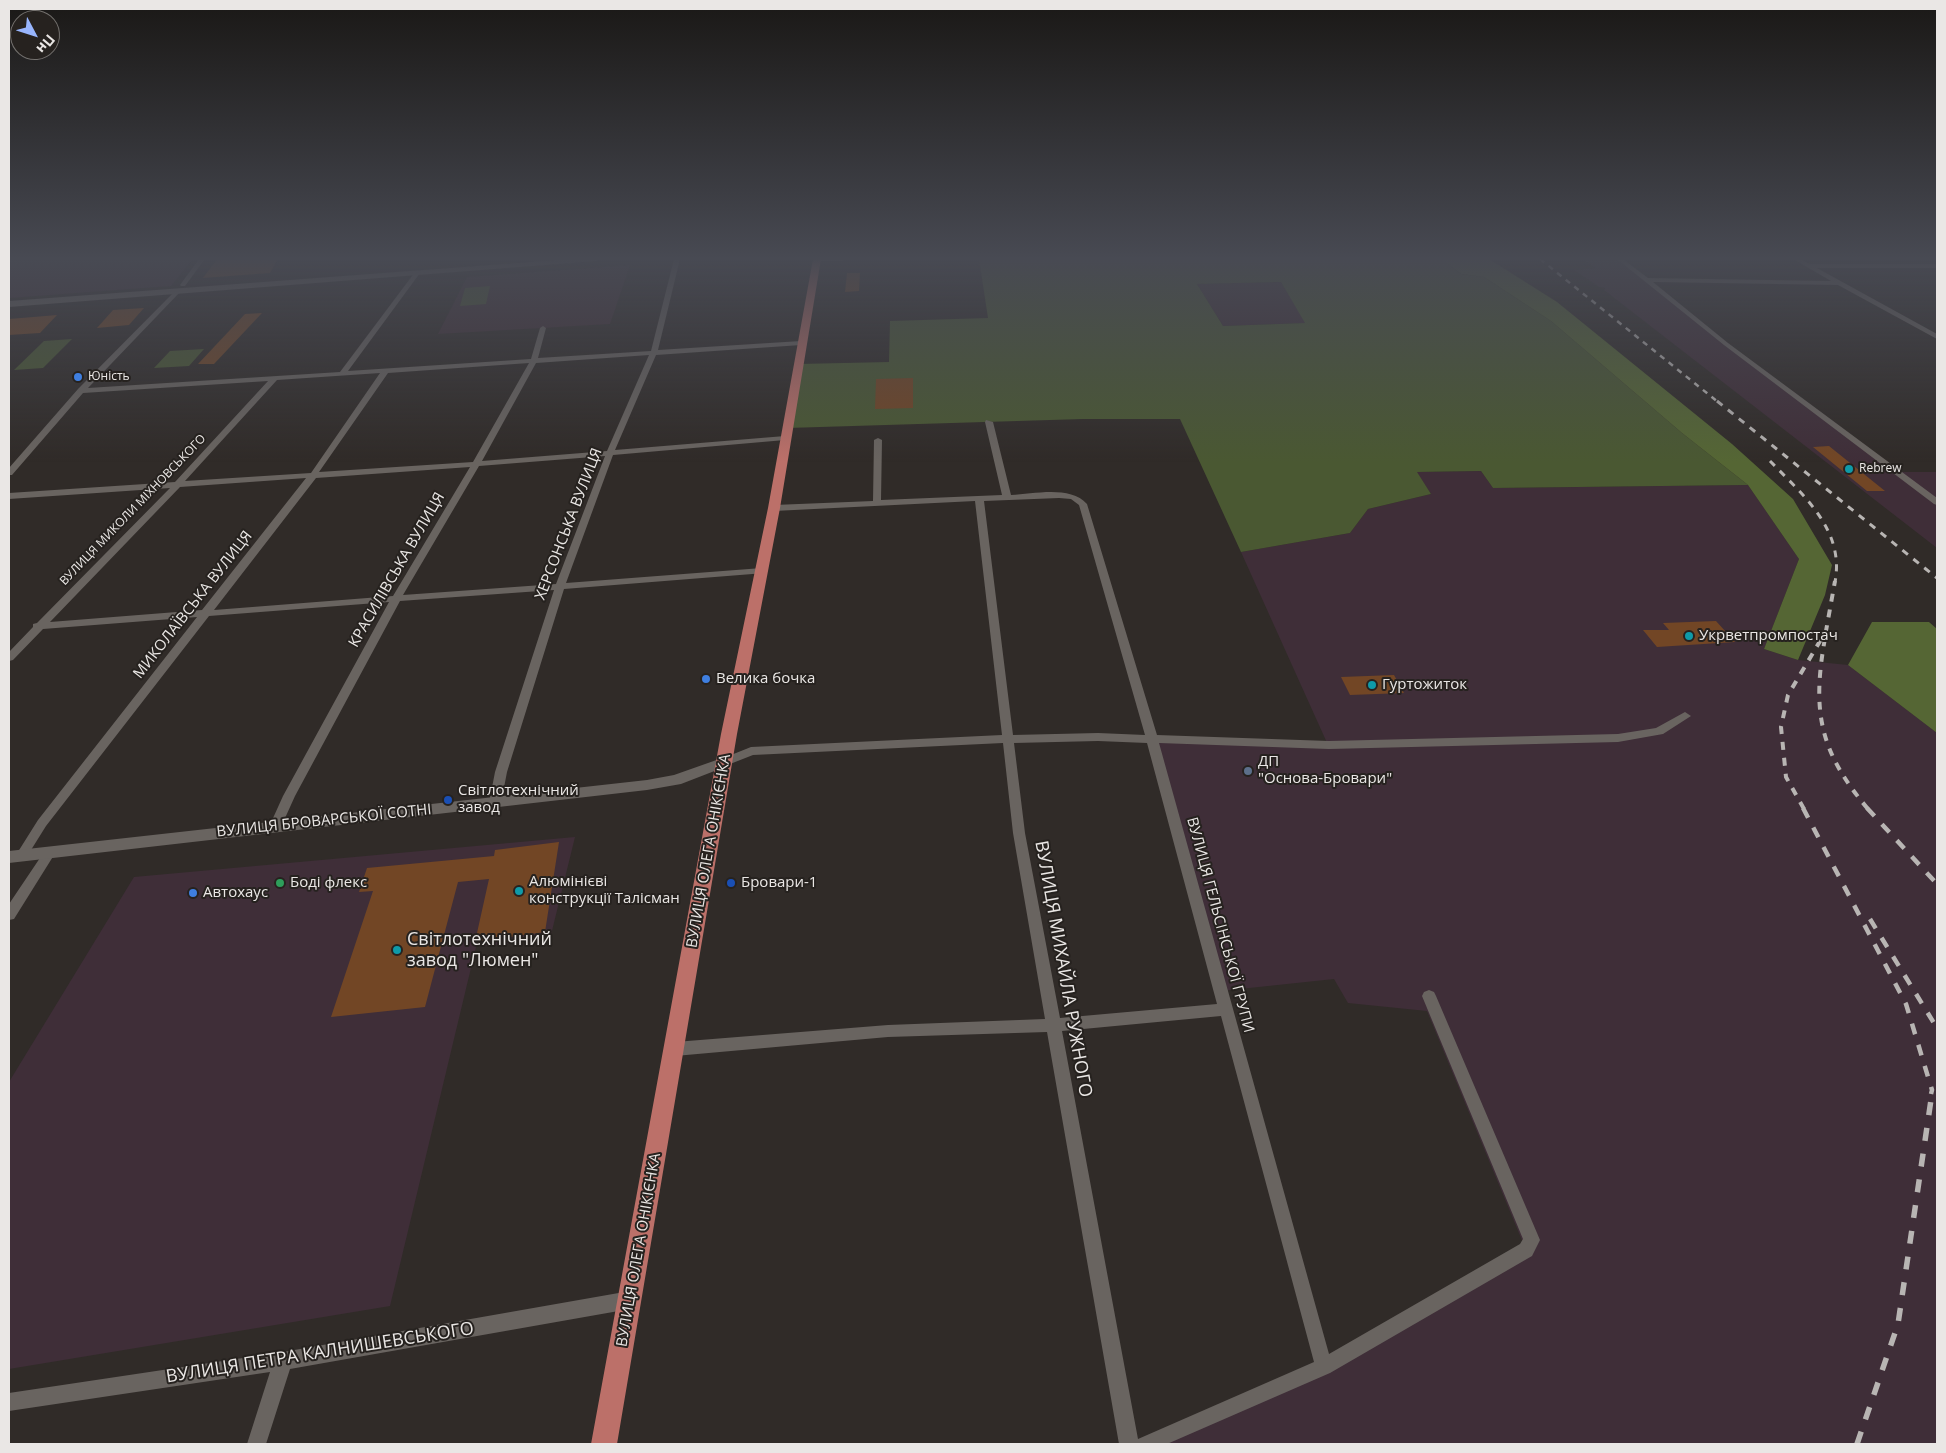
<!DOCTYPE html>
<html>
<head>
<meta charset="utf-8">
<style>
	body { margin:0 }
	#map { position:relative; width:1946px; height:1453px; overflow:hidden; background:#302b28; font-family:"Open Sans",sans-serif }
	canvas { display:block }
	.frame { position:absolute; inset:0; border:10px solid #eae7e5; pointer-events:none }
	.north { position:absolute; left:10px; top:10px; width:50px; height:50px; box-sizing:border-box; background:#26221f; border:1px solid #74716e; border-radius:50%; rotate:130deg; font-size:14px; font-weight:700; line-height:20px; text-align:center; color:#eae7e5 }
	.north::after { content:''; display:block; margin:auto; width:18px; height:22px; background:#98b5fd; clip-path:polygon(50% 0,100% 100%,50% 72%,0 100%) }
</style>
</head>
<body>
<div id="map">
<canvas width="1946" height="1453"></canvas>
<div class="frame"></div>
<div class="north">Пн</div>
</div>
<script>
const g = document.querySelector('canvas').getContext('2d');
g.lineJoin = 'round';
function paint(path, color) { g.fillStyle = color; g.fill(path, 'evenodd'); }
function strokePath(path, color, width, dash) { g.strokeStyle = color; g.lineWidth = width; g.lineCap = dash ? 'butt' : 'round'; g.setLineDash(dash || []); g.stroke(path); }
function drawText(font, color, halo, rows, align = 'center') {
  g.font = font + ' "Open Sans",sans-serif'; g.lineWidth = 4; g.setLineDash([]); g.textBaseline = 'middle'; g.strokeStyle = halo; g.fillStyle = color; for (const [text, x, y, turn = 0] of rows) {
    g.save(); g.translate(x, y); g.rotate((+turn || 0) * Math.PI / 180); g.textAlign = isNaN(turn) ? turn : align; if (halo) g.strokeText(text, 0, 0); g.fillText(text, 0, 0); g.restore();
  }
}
paint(new Path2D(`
	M9 259H193L171 286 9 298Z
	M1583 259H1620L1676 305 1898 472H1937V548L1604 290 1605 288 1599 287 1574 270 1595 268Z
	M1281 282 1306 323 1223 326 1197 284Z
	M1481 471 1493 488 1748 485 1799 559 1764 649 1798 660 1848 665 1937 733V1444H1145L1324 1367 1526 1250 1427 1011 1348 1003 1334 979 1221 991 1152 739 1328 745 1241 552 1350 533 1368 509 1431 494 1416 472Z
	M575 837 550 939 476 947 390 1306 9 1369V1082L134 877Z`), '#3f2e38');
paint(new Path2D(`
	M630 265 610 324 438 334 467 277Z`), '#402e36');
paint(new Path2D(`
	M979 259H1442L1461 274 1484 277 1551 321 1682 433 1748 485 1493 488 1481 471 1417 472 1431 494 1368 509 1350 533 1241 552 1180 419H1083L787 428 798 364 889 362 890 321 988 318ZM1281 282 1305 323 1223 326 1197 284Z
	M490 286 486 304 460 306 465 288Z
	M72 339 43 368 14 370 44 341Z
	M204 349 189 366 154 368 170 351Z`), '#4a5832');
paint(new Path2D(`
	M1489 259 1557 302 1732 444 1793 499 1832 565 1825 595 1798 660 1764 649 1799 559 1748 485 1682 433 1551 321 1484 277 1461 274 1443 260Z
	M1872 622H1929L1937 629V733L1848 665Z`), '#556634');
paint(new Path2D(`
	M217 259H278L270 273 203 278Z
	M847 273H860L859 291 845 292Z
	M144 308 129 325 97 328 113 310Z
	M262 313 214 364H198L245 314Z
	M57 315 40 333 9 335V319Z
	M913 378V408L875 409 876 379Z
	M1829 446 1885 491H1867L1813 447Z
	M1716 621 1735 642 1657 647 1643 630H1669L1663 623Z
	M1394 675 1404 693 1350 695 1341 677Z
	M559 842 545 932 475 942 489 879 458 882 425 1007 331 1017 373 891 359 892 367 868 494 856 495 850Z`), '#724625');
paint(new Path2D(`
	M199 259H205L185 286H181L180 285Z
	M674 259H680L658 350 801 341 805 343 801 345 656 355 615 450 785 436 789 438 785 440 613 455 566 583 762 568 765 569V573L564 589 507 772 501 803 499 806H491L489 803 495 772 554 590 400 601 295 796 281 827 279 830H271L269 827 283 796 389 602 209 616 46 826 26 858H18L16 855 38 820 197 617 43 629 13 660 9 661V652L33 627V624L37 623 170 488 9 499V493L175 482 268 381 83 393 12 475H9V468L78 389 176 290 181 291 88 388 340 372 415 272 417 271 420 273 348 371 531 359 540 328 543 326 546 328 538 358 651 351ZM649 355 607 451 482 461 536 363ZM529 363 473 462 319 472 388 373ZM380 373 311 473 185 481 277 380ZM605 456 556 584 403 595 479 466ZM470 467 393 596 214 610 316 478ZM306 478 202 610 50 622 180 487Z
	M814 259H845L842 261H817Z
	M1617 259H1623L1648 278 1831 281 1793 259H1800L1810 264H1937V268H1817L1937 334V339L1838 285 1653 282 1728 343 1937 498V505L1934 504 1724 345Z
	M986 420 993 422 1011 495C1034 494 1070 485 1087 504L1157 735 1329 741 1618 734 1656 728 1685 712 1691 716 1663 734 1618 742 1329 749 1159 743 1329 1354 1520 1244 1523 1239 1422 996 1424 992 1429 990 1434 992 1436 996 1540 1240 1532 1256 1330 1373 1167 1444H1119L1047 1032 888 1037 675 1056 670 1054 668 1049 670 1044 675 1042 888 1025 1045 1019 1013 833 1003 743 753 755 725 766 719 762 721 759 751 747 1002 735 975 501 774 511 770 508 774 505 873 501 874 440 878 438 882 440 881 500 1002 495 985 422ZM1059 498 1071 499 1079 505 1145 735 1098 733 1013 735 984 501ZM1098 741 1147 743 1217 1004 1060 1018 1025 833 1014 743ZM1221 1016 1314 1362 1138 1439 1062 1031Z
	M50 847 54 849 56 852 54 855 14 919 9 920V904L46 849Z
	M630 1291 636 1294 639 1300 636 1306 630 1309 290 1369 266 1444H247L270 1372 9 1411V1393L283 1352Z`), '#696460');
paint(new Path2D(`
	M725 757 730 759 732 762 730 765 681 784 647 790 9 863V851L647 780 674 775Z`), '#696460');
paint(new Path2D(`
	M570 259H601L597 261 9 307V301Z`), '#696460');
paint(new Path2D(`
	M813 259H821L780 508 737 734 617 1444H591L721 734 768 508Z`), '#bc7069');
strokePath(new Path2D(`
	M1540 259 1718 402`), '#b8b5b3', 2.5, [5.5, 5.5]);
strokePath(new Path2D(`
	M1717 401 1937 578
	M1770 461C1803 495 1845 530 1835 582`), '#b8b5b3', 3, [7, 7]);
strokePath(new Path2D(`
	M1825 638C1812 711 1819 751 1868 809
	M1804 809 1786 777 1781 727 1788 695 1826 631 1835 581`), '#b8b5b3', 4, [8, 8]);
strokePath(new Path2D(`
	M1803 808 1906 1004 1932 1090 1931 1094
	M1867 808 1937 884
	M1870 919 1937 1028`), '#b8b5b3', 4.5, [11, 11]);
strokePath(new Path2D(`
	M1857 1444 1898 1324 1932 1093`), '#b8b5b3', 5.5, [13, 13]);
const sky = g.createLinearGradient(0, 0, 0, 462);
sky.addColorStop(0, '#1a1816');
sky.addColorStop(0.56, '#484a53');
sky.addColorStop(1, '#484a5300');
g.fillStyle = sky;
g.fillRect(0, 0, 1946, 462);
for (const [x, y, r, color] of [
	[78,377,5,"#3f7fe0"],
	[1849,469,5,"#0f9aa8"],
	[1689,636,5,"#0f9aa8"],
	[706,679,5,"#3f7fe0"],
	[1372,685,5,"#0f9aa8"],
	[1248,771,5,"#5c6f8a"],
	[448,800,5,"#1a4fb4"],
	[280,883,5,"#2e9e5b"],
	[731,883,5,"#1a4fb4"],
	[519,891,5,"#0f9aa8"],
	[193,893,5,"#3f7fe0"],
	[397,950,5,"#0f9aa8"]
]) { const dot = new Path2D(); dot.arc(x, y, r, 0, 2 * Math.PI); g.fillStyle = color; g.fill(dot); strokePath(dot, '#26221f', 2); }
drawText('12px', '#eae7e5', '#26221f', [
	["Юність",88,377],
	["Rebrew",1859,469]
], 'left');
drawText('12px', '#eae7e5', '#26221f', [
	["ВУЛИЦЯ МИКОЛИ МІХНОВСЬКОГО",133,510,-46]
]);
drawText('15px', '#eae7e5', '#26221f', [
	["ХЕРСОНСЬКА ВУЛИЦЯ",569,524,-69],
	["КРАСИЛІВСЬКА ВУЛИЦЯ",397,570,-60],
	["МИКОЛАЇВСЬКА ВУЛИЦЯ",193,605,-52],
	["ВУЛИЦЯ БРОВАРСЬКОЇ СОТНІ",324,821,-6],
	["ВУЛИЦЯ ОЛЕГА ОНІКІЄНКА",709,851,-80],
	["ВУЛИЦЯ ГЕЛЬСІНСЬКОЇ ГРУПИ",1220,925,75],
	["ВУЛИЦЯ ОЛЕГА ОНІКІЄНКА",639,1250,-80]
]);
drawText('15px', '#eae7e5', '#26221f', [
	["Укрветпромпостач",1699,636],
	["Велика бочка",716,679],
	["Гуртожиток",1382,685],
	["ДП",1258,762],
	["\"Основа-Бровари\"",1258,779],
	["Світлотехнічний",458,791],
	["завод",458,808],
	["Алюмінієві",529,882],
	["конструкції Талісман",529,899],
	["Боді флекс",290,883],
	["Бровари-1",741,883],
	["Автохаус",203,893]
], 'left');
drawText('18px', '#eae7e5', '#26221f', [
	["Світлотехнічний",407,940],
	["завод \"Люмен\"",407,961]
], 'left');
drawText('18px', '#eae7e5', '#26221f', [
	["ВУЛИЦЯ МИХАЙЛА РУЖНОГО",1063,969,80],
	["ВУЛИЦЯ ПЕТРА КАЛНИШЕВСЬКОГО",320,1353,-9]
]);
</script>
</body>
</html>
